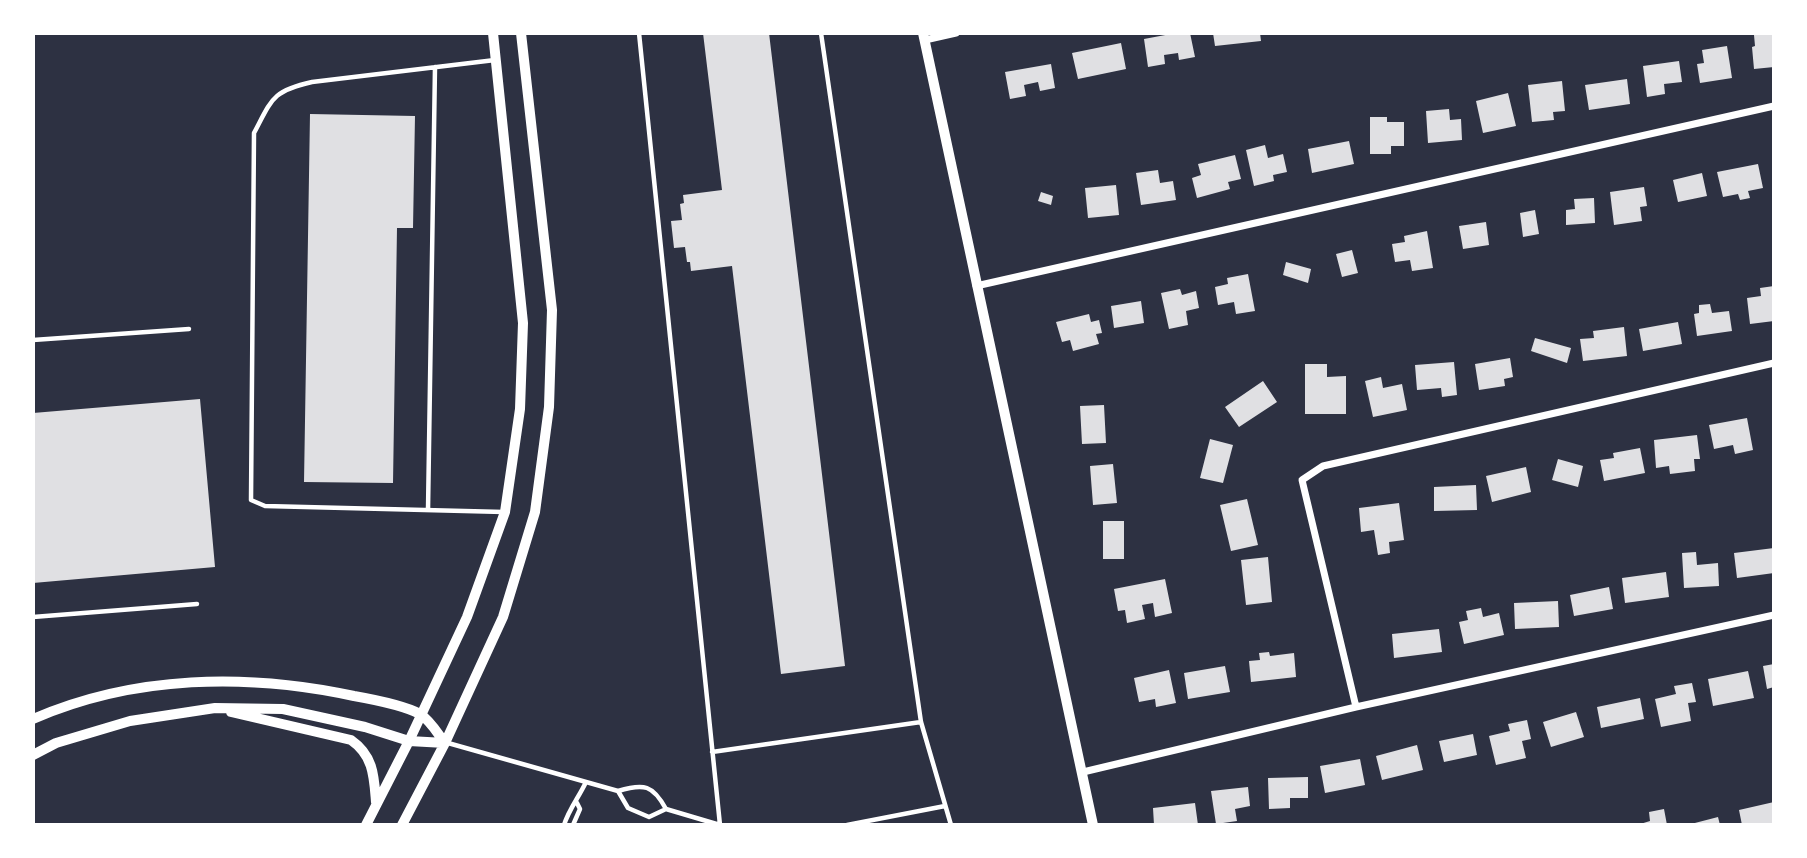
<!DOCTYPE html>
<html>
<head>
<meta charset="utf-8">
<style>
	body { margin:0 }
	#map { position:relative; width:1807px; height:858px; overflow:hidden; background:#2d3142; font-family:"IBM Plex Serif",serif }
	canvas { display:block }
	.frame { position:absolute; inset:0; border:35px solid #fff; pointer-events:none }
</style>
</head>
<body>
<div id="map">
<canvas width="1807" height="858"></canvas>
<div class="frame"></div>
</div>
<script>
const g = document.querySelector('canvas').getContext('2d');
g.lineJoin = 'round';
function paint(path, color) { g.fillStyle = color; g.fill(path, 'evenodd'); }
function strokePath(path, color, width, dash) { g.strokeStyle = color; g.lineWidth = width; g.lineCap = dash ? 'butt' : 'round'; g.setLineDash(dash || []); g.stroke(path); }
paint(new Path2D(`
	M703 33H769L845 666 781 674 732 266 691 271 690 262H687L685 247 674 248 671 221 682 220 680 204 684 203 683 195 722 190Z
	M1176 33H1190L1195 57 1179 60 1178 53 1164 55 1165 64 1148 67 1144 39Z
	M1213 33H1260L1261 41 1215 46Z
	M1767 33H1774V67L1754 69 1752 47 1755 46 1754 35Z
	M1121 43 1126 69 1078 79 1072 53Z
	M1727 46 1732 78 1700 83 1697 64 1704 63 1702 50Z
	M1679 61 1682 82 1664 84 1665 94 1647 97 1643 66Z
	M1051 64 1055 88 1040 91 1038 82 1024 85 1026 96 1010 99 1005 72Z
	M1627 79 1630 104 1589 110 1585 85Z
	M1562 81 1565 111 1553 112 1554 120 1532 122 1528 85Z
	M1508 93 1516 126 1483 133 1476 101Z
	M1449 109 1450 120 1461 119 1462 140 1428 143 1426 111Z
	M310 114 415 116 413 228H397L393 483 304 482Z
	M1370 117H1387V122H1404V146H1391V154H1370Z
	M1349 141 1354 164 1312 173 1308 149Z
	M1265 145 1268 158 1283 154 1287 172 1273 175 1274 181 1254 186 1246 150Z
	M1235 155 1241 179 1228 182 1230 189 1197 198 1192 178 1201 175 1198 164Z
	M1758 164 1763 188 1748 191 1750 198 1740 200 1738 194 1723 197 1717 172Z
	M1158 170 1160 183 1173 181 1176 200 1141 205 1136 173Z
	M1702 173 1707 196 1678 202 1673 180Z
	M1116 185 1119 215 1088 218 1085 188Z
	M1644 187 1647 206 1640 207 1642 221 1614 225 1610 192Z
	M1041 192 1053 196 1051 205 1038 201Z
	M1594 198 1595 223 1566 225V210L1575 209 1574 199Z
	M1535 210 1539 234 1523 237 1520 213Z
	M1486 222 1489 245 1463 249 1459 226Z
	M1427 231 1433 268 1412 271 1410 260 1395 262 1392 244 1405 242 1404 236Z
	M1352 250 1358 273 1342 277 1336 254Z
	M1286 262 1311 269 1308 283 1283 275Z
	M1248 274 1255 311 1236 314 1234 302 1218 305 1215 287 1228 284 1227 278Z
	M1774 286V321L1750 324 1747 298 1761 296 1760 288Z
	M1180 289 1182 295 1196 291 1199 308 1186 311 1188 325 1169 329 1161 293Z
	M1141 301 1144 323 1114 328 1111 306Z
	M1710 304 1712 313 1729 311 1732 331 1697 336 1694 314 1699 313V305Z
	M1089 314 1091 322 1099 320 1102 333 1096 334 1099 344 1073 351 1070 340 1062 342 1056 322Z
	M1678 322 1682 344 1643 351 1639 329Z
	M1624 327 1627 356 1583 361 1580 339 1594 338 1593 331Z
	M1535 338 1571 348 1567 363 1531 351Z
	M1510 358 1513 377 1504 379 1505 386 1479 390 1475 364Z
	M1454 362 1457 395 1442 397 1441 388 1417 390 1415 365Z
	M1305 364H1327V377L1346 376V414H1305Z
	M1381 377 1383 388 1402 384 1407 410 1373 417 1365 381Z
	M1263 381 1277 402 1239 427 1225 407Z
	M200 399 215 567 33 583V413Z
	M1104 405 1106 443 1082 444 1080 406Z
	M1747 418 1753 450 1735 454 1733 445 1714 449 1709 425Z
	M1697 435 1700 459H1694L1695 471 1670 474 1669 466 1656 468 1654 440Z
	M1210 439 1233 445 1223 483 1200 478Z
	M1640 448 1645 473 1604 481 1600 460 1614 458 1613 453Z
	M1558 459 1583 466 1578 487 1552 480Z
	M1113 464 1117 503 1093 505 1090 466Z
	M1526 467 1531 492 1492 502 1486 476Z
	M1476 485 1477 510 1434 511V487Z
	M1247 499 1258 545 1231 551 1220 505Z
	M1399 503 1404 540 1389 542 1390 553 1378 555 1374 530 1361 532 1359 508Z
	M1103 521H1124V559H1103Z
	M1774 548V573L1737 578 1734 553Z
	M1696 552 1697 565 1718 563 1719 586 1684 588 1682 553Z
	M1268 557 1272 602 1246 605 1241 560Z
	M1666 572 1669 597 1625 603 1622 578Z
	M1165 579 1172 613 1155 617 1153 603 1142 605 1145 619 1127 623 1125 610 1118 611 1114 589Z
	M1609 587 1613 609 1574 616 1570 595Z
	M1558 601 1559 627 1515 629 1514 603Z
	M1481 608 1483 617 1499 613 1504 635 1464 644 1459 622 1468 620 1466 611Z
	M1439 629 1442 652 1394 658 1392 634Z
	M1269 652 1270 656 1294 653 1296 677 1251 682 1249 661 1260 660 1259 653Z
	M1774 664V687L1767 689 1763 666Z
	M1225 666 1230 692 1188 699 1184 673Z
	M1169 670 1176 703 1156 707 1155 699 1139 702 1134 678Z
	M1748 671 1754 698 1713 706 1708 679Z
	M1692 683 1696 702 1688 703 1691 721 1661 727 1655 699 1676 694 1674 686Z
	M1640 698 1644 719 1601 728 1597 707Z
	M1576 712 1584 737 1551 747 1543 722Z
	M1527 720 1531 739 1522 741 1526 758 1496 765 1489 736 1510 731 1508 724Z
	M1473 734 1477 755 1444 762 1439 741Z
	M1417 745 1423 770 1382 780 1376 756Z
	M1360 759 1365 785 1325 793 1320 766Z
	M1308 777V798H1290V808L1269 809 1268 778Z
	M1248 787 1250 806 1235 809 1237 821 1216 824 1211 791Z
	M1774 802V823L1742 825 1739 810Z
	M1195 803 1198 825H1154L1153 808Z
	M1664 809 1667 825H1637L1650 821 1649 812Z
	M1718 817 1720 825H1691V824Z`), '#e0e0e3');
strokePath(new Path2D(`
	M639 33 720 825
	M821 33 921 722 951 825
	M495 60 312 82C272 91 272 99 254 133L251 500 265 506 504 512
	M33 340 189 329
	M428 510 435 67
	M33 617 197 604
	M448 743 618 791C644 783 653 785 666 809
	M712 752 921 722
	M618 791 628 808 649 817 666 809 720 825
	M564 825C569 809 579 797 586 782
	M573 825 580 809 577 803
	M847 825 945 806`), '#fff', 4.5);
strokePath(new Path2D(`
	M925 40 956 33
	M976 286 1774 106
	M1356 707 1302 480 1323 466 1774 363
	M1083 772 1356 707 1774 615`), '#fff', 7);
strokePath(new Path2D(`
	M923 33 1093 825`), '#fff', 10);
strokePath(new Path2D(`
	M231 712 351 740C374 756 374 777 376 802
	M33 719C134 675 247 673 354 696 371 699 405 706 420 714 430 720 438 734 445 743
	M33 755 56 743 130 721 215 708 283 709 365 727 409 741 445 743
	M366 825 409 741 467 617 505 512 520 409 523 323 493 33
	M402 825 445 743 503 617 535 512 549 407 552 310 521 33`), '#fff', 10);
</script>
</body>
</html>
